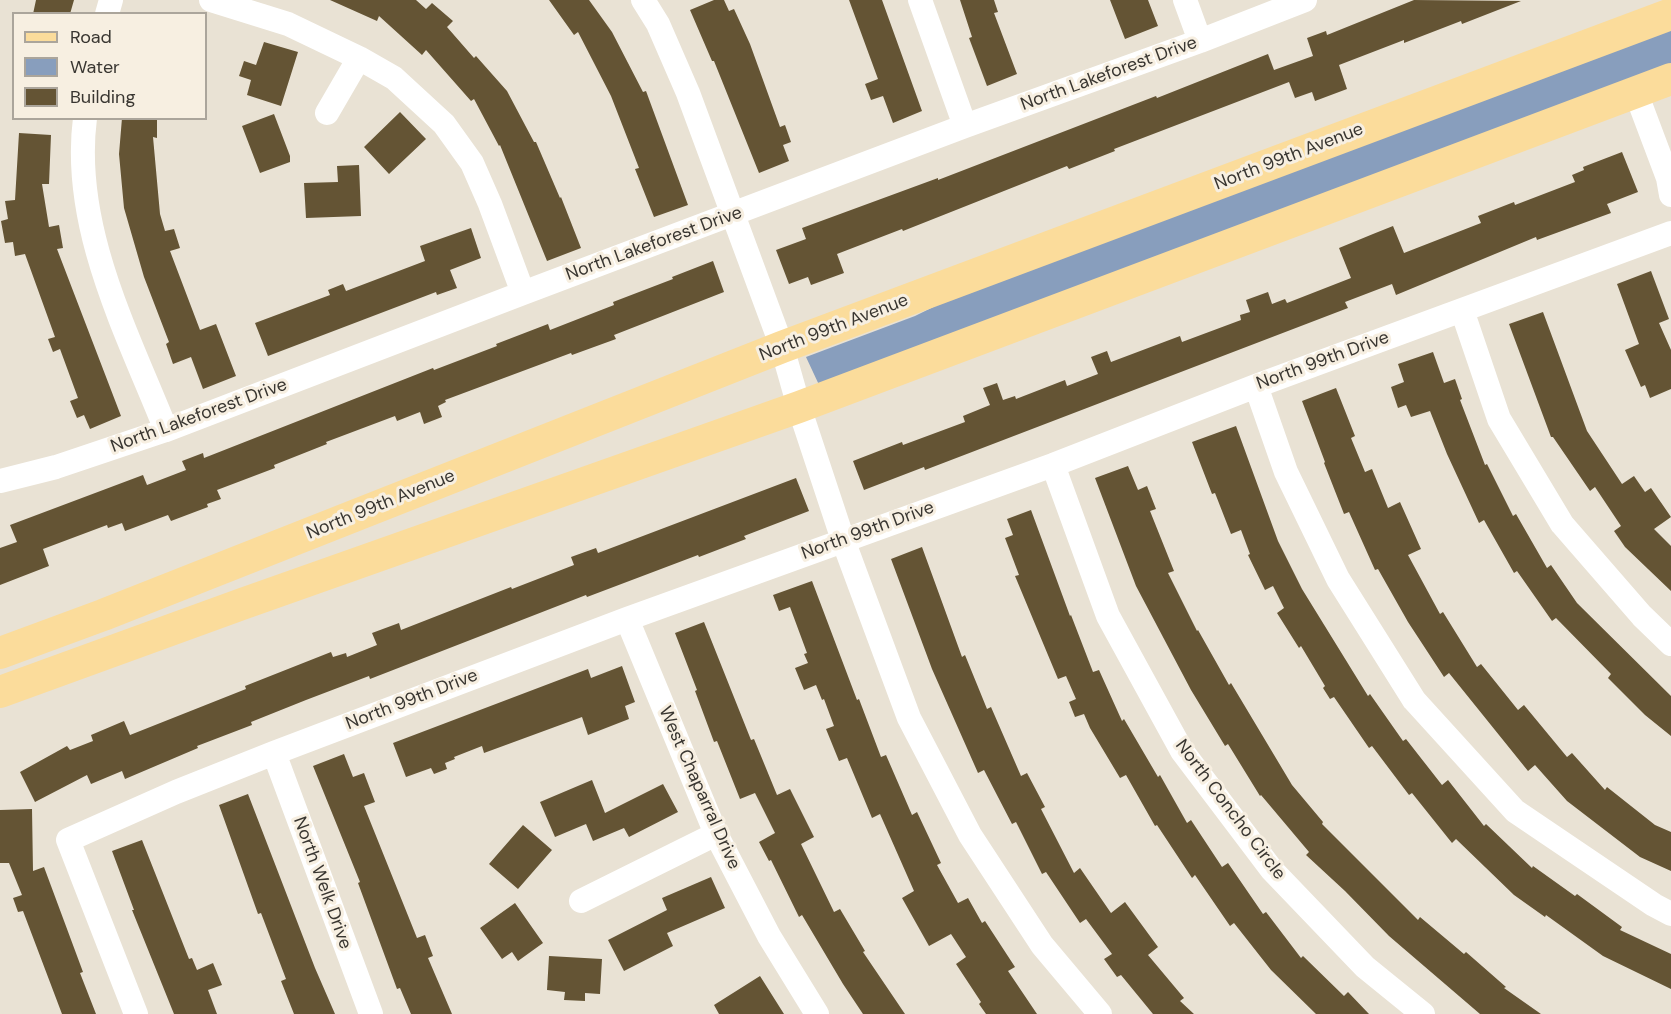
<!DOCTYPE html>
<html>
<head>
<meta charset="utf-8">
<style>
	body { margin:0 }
	#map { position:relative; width:1671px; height:1014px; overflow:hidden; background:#e9e2d4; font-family:"DM Sans",sans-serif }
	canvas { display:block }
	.legend { position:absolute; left:12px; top:12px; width:195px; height:108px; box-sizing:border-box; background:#f7efe1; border:2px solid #aba59b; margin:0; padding:8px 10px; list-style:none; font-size:18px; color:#393631 }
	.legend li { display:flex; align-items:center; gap:12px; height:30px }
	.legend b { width:30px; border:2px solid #aba59b }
</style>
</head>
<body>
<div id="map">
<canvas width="1671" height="1014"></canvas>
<ul class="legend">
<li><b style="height:8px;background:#fbdc9b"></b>Road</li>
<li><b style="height:16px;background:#889ebd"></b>Water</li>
<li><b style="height:16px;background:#645434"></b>Building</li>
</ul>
</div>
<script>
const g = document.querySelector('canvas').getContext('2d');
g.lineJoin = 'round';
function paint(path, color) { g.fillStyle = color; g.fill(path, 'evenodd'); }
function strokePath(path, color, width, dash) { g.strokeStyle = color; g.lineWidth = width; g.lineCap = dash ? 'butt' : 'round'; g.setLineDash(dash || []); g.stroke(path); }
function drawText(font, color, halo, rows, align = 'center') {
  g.font = font + ' "DM Sans",sans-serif'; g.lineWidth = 6; g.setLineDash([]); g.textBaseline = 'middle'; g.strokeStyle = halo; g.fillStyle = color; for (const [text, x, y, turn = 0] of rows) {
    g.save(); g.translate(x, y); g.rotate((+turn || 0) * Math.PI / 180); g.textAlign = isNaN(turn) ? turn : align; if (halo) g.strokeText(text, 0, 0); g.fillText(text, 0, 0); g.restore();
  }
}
paint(new Path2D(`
	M1671 21V64L820 387 806 357 915 316 980 284Z`), '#889ebd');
paint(new Path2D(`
	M36 0H74L70 14H33Z
	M330 0H416L426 9 432 3 453 21 447 27 474 58 476 56 507 91 534 142H536L560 198 561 197 581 248 547 261 500 145 499 146 474 99 471 101 426 50 422 55 379 16 377 21Z
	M549 0H589L612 32 643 92 646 91 688 205 654 217 635 169 639 168 611 96 578 32 574 35Z
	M714 0H724L729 11 734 9 750 44 780 127 785 125 791 142 783 145 789 161 759 173 714 61H712L690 10Z
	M849 0H882L922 111 893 123 883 96 871 100 865 84 878 79Z
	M960 0H994L998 12 994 13 1017 74 987 86 969 38 972 37Z
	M1110 0H1148L1158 26 1125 39Z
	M1414 0 1521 1 1462 24 1461 21 1404 43V40L1339 65 1347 89 1315 101 1312 92 1295 98 1289 82 1114 149 1115 151 1069 169 1067 166 903 231 902 229 837 254 844 273 811 285 808 277 789 284 776 250 806 239 802 228 938 178V180L1156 96 1157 98 1268 54 1274 70 1313 56 1307 38 1326 31 1327 35Z
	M264 42 298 52 281 106 247 95 251 80 239 76 244 61 256 65Z
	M400 112 426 139 389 174 364 147Z
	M274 114 290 156V162L260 173 242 126Z
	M122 118H157V138L153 137 160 214 165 231 174 229 180 248 170 251 200 330 216 324 236 376 203 389 191 357 173 364 166 344 169 342 144 277 124 208 119 154Z
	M19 133 51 135 49 184H42L49 227 59 225 63 248 57 249 121 416 90 429 84 415 77 418 70 401 78 398 60 349 53 352 48 339 55 337 25 254 15 256 13 242 5 243 1 221 8 219 5 201 15 200Z
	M1622 152 1638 192 1607 204 1611 213 1537 240 1536 237 1396 295 1392 284 1345 302 1348 308 925 470 924 467 864 490 853 461 902 442 903 445 965 422 963 416 990 405 983 388 997 383 1003 400 1015 396 1016 399 1065 380 1067 386 1098 374 1091 357 1107 351 1111 362 1180 336 1182 342 1241 320 1240 315 1250 312 1246 300 1268 292 1272 304 1285 299 1287 303 1351 278 1339 248 1373 234 1393 226 1404 253 1481 223 1478 216 1514 202 1515 205 1575 182 1572 175 1584 170 1583 167Z
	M359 165 361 216 306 218 304 183 338 182 337 166Z
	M471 228 481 258 450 270 457 288 437 295 436 292 268 356 255 323 330 295 328 290 343 284 346 291 425 261 420 246Z
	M713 261 724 292 614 335 616 339 572 355 571 353 445 400 446 402 438 406 442 417 424 424 420 412 397 421 395 416 326 442 327 444 274 465 275 468 217 490 221 499 207 504 208 507 171 521 168 515 125 531 122 523 108 528 107 525 43 549 49 566 0 585V548L17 542 10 525 143 475 147 485 186 470 182 461 203 453 204 458 433 368 434 370 497 346 496 344 548 324 550 330 614 305 613 302 673 279 672 277Z
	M1651 271 1669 319 1659 323 1671 350V389L1650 398 1645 385 1641 387 1625 350 1639 344 1617 284Z
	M1543 312 1587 431 1622 484 1634 476 1645 492 1651 488 1671 517 1654 529 1671 546V591L1625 547 1614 531 1621 526 1595 487 1590 491 1553 437H1551L1509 324Z
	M1433 352 1444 383 1455 379 1462 399 1460 400 1485 465 1487 464 1513 516 1516 514 1547 568 1551 565 1577 603 1671 696V736L1645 715 1608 678 1611 674 1556 618 1552 621 1517 571 1514 573 1484 520 1479 523 1447 454 1430 411 1411 417 1406 405 1398 408 1391 387 1404 382 1398 364Z
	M1336 388 1355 436 1351 438 1365 472 1372 469 1388 508 1400 502 1421 549 1408 555 1440 614 1443 612 1477 667 1481 664 1518 710 1524 705 1567 757 1572 753 1605 790 1607 787 1655 825 1671 832V871L1640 857 1567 801 1535 765 1528 771 1449 673 1444 677 1408 622 1378 569 1375 570 1349 512 1344 514 1324 463 1325 462 1302 401Z
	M1236 426 1278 541 1302 589 1368 696 1370 694 1403 741 1406 739 1442 785 1448 780 1484 826 1486 824 1532 868 1533 866 1575 896 1577 894 1622 927 1620 930 1671 954V989L1603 956 1546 915 1545 917 1514 895 1456 839 1452 843 1412 793 1409 795 1372 746 1369 748 1334 697 1330 699 1323 688 1325 686 1301 646 1299 648 1277 613 1284 608 1273 586 1265 590 1248 555 1250 554 1241 530 1231 534 1215 493 1212 494 1192 442Z
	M1128 466 1138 490 1147 486 1156 509 1150 511 1174 571 1168 573 1197 631 1198 630 1229 685 1231 683 1292 785 1323 822 1322 824 1418 920 1420 917 1464 954 1466 952 1506 987 1504 988 1541 1014H1480L1389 936 1345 891 1306 855 1309 852 1261 795 1260 796 1228 744 1225 746 1191 690 1136 586 1095 478Z
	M796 478 809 511 744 536 746 539 699 557 698 555 587 597 586 595 370 679 369 676 306 700 251 722 252 725 197 746 198 748 125 779 122 771 91 784 87 775 35 802 20 772 67 746 70 750 93 741 91 735 124 721 130 735 246 689 245 686 331 652 333 657 346 653 347 657 377 645 372 633 399 623 401 630 511 587 512 589 574 565 571 557 596 548 598 553Z
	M1031 510 1070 616 1071 615 1093 672 1099 670 1122 721 1124 719 1158 777 1160 775 1187 823 1191 820 1222 867 1228 863 1263 914 1266 912 1301 958 1303 956 1344 996 1348 992 1369 1014H1316L1271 970 1234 923 1230 926 1195 875 1192 878 1157 825 1155 826 1126 775 1120 778 1090 728 1084 714 1075 717 1069 702 1076 699 1066 676 1058 679 1015 576 1019 575 1005 538 1013 535 1007 519Z
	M922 547 962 657 965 655 987 709 991 707 1021 776 1027 773 1045 807 1041 809 1074 873 1080 868 1111 913 1125 902 1158 947 1148 955 1184 998 1180 1001 1194 1014H1153L1121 975 1117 977 1104 959 1112 954 1086 919 1080 923 1046 872 1042 874 1016 822 1012 824 984 770 978 773 932 669 891 559Z
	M812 581 857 700 859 699 881 757 886 755 912 815 917 812 941 863 937 865 958 903 968 898 982 923 985 921 1015 967 1008 971 1037 1014H986L979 1004 981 1002 956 964 966 957 951 934 929 946 902 898 914 891 880 814 872 818 847 758 839 761 826 729 834 726 824 699 822 700 816 685 804 690 795 668 808 663 804 654 807 653 790 607 779 611 773 595Z
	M704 622 751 740 754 739 777 795 790 789 814 837 801 844 834 912 840 909 865 951 863 952 905 1014H863L843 984 802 915 799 917 771 860 769 861 759 842 775 833 755 793 740 799 717 741 714 742 695 691 697 690 675 633Z
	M622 666 635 702 625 706 629 719 588 735 582 717 484 753 482 746 454 757 455 759 445 763 447 769 434 774 431 768 406 777 393 743 588 669 591 678Z
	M344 754 353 777 364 773 375 802 364 806 417 938 425 935 433 956 428 958 452 1014H411L400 988 397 989 358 883 360 882 313 766Z
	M592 780 605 813 663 784 678 812 629 837 624 828 593 841 586 824 555 837 540 802Z
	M248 794 315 968 335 1014H294L281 981 286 979 261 913 258 914 219 805Z
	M32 809 33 871 44 867 83 972 80 973 96 1014H62L23 911 18 912 13 898 22 895 9 863H0V810Z
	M523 825 552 850 518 889 489 864Z
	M142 840 189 959 192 958 197 970 213 963 222 985 208 990 217 1014H174L132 910H134L112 851Z
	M711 877 725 908 667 933 673 946 624 971 608 940 667 910 662 898Z
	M515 903 543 943 518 961 512 952 502 959 480 928Z
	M549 956 602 959 600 994 585 993V1001L564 1000 565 992 547 990Z
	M760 976 784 1014H719L714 1005Z`), '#645434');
strokePath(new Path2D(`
	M211 0 288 24 359 58 394 78 444 124 472 163 490 204 523 293
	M643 0 658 24 688 93 782 347 799 407 843 540 909 718 970 835 1042 945 1100 1014
	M920 0 965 126
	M1185 0 1200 41
	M107 14 111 0
	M1636 93 1668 178 1671 195
	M327 113 359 58
	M85 118C71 227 127 332 166 430
	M1462 310 1499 419 1562 524 1642 616 1671 644
	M1256 386 1286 472 1338 579 1414 700 1515 811 1654 905 1671 914
	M1053 465 1108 616 1182 751 1272 870 1365 967 1423 1014
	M0 481 56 467 166 430 523 293 965 126 1200 41 1305 0
	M627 619 716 834 769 936 817 1014
	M274 753 371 1014
	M581 901 716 834
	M136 1014 68 840 176 792 274 753 627 619 1053 465 1256 386 1671 233`), '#fff', 24);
strokePath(new Path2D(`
	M0 653 103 615 782 347 1671 14
	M0 692 242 604 799 407 1671 79`), '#fbdc9b', 32);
drawText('18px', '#393631', '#f7efe1', [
	["North Lakeforest Drive",1109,74,-20],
	["North 99th Avenue",1289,157,-21],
	["North Lakeforest Drive",654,244,-20],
	["North 99th Avenue",834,328,-21],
	["North 99th Drive",1323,361,-20],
	["North Lakeforest Drive",199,416,-20],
	["North 99th Avenue",381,505,-22],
	["North 99th Drive",868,531,-20],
	["North 99th Drive",412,700,-21],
	["West Chaparral Drive",699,788,66],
	["North Concho Circle",1230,810,53],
	["North Welk Drive",322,883,70]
]);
</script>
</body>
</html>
